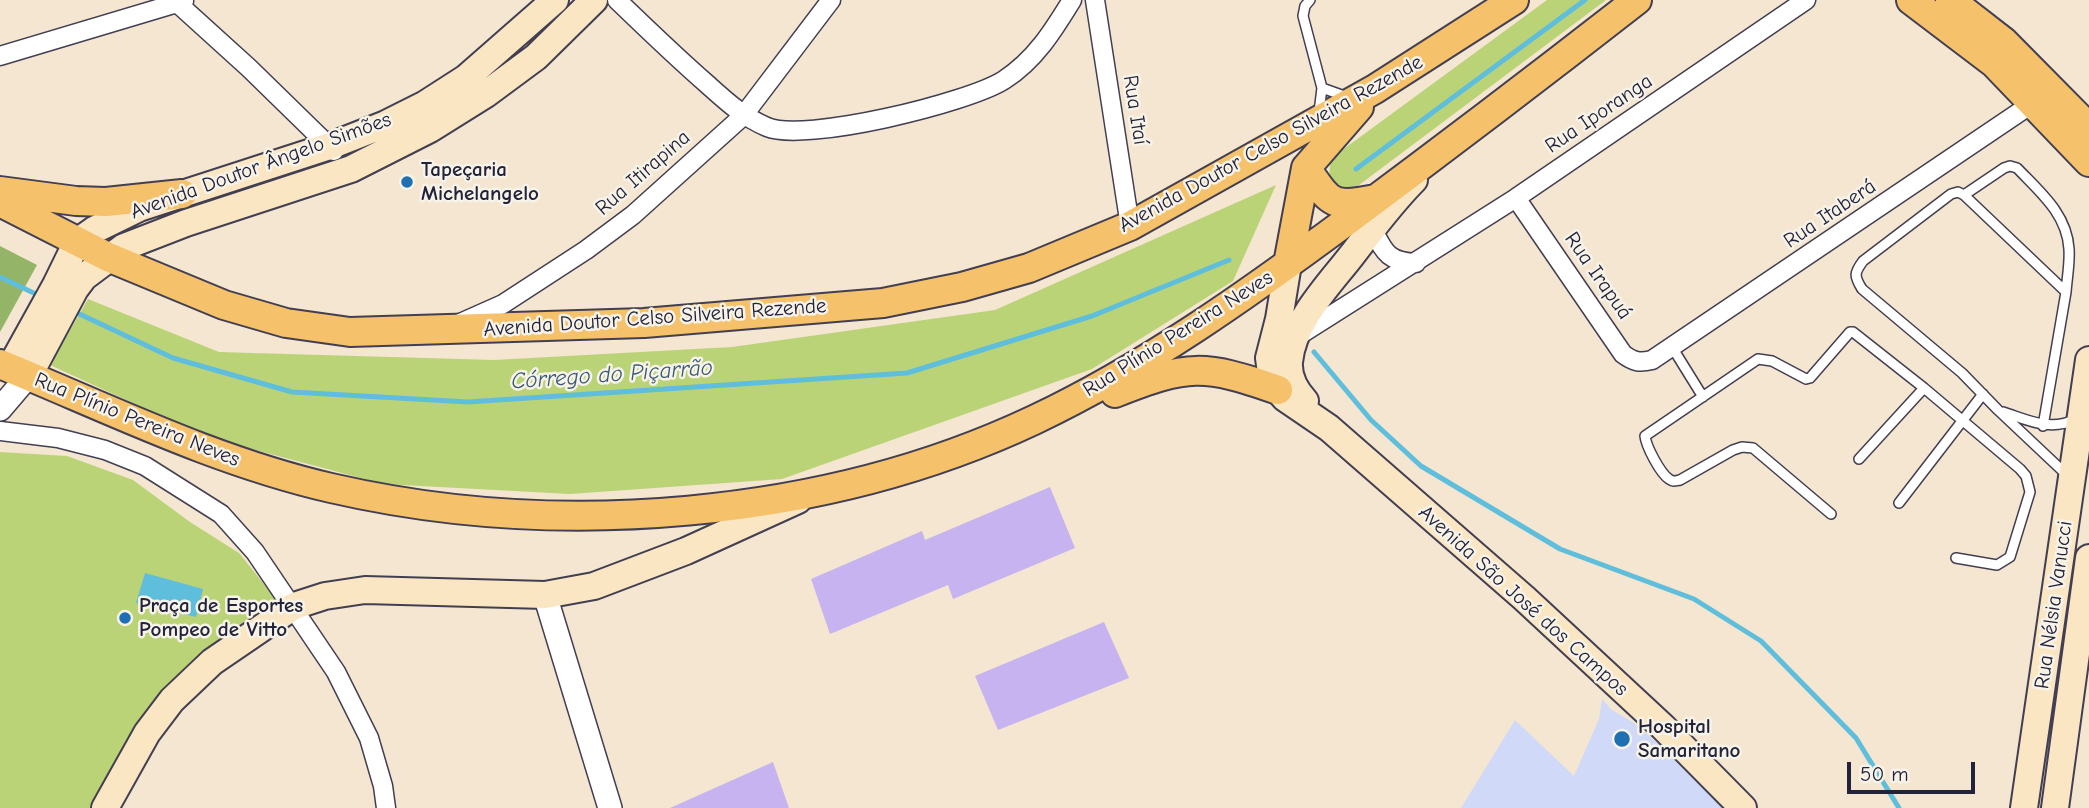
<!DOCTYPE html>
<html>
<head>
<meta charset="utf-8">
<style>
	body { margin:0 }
	#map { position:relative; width:2089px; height:808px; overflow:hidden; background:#f4e6d1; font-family:"Comic Neue",sans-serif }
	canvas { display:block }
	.scale { position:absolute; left:1847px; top:762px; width:128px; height:32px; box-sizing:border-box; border:4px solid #22223b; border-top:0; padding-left:9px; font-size:21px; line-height:24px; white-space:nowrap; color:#22223b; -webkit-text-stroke:5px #f7f3e8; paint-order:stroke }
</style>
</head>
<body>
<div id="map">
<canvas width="2089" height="808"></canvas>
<div class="scale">50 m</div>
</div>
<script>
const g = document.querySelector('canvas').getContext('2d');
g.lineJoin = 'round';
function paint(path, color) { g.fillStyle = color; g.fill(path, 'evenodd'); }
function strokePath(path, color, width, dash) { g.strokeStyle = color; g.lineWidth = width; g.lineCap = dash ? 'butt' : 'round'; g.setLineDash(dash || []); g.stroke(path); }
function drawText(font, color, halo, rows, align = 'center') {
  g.font = font + ' "Comic Neue",sans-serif'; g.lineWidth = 5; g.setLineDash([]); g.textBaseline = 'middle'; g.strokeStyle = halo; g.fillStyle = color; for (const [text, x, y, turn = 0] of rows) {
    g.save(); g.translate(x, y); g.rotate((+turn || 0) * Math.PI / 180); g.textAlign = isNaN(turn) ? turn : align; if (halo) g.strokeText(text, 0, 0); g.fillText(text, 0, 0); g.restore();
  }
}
paint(new Path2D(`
	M1602 699 1612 710 1634 723 1673 756 1724 808H1461L1515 720 1574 776 1599 719Z`), '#d1d9f9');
paint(new Path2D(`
	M1547 0H1606L1355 188 1329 186 1330 159Z
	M1276 185 1233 281 1092 369 782 479 570 494 383 484 207 437 50 365 88 299 219 352 494 360 732 347 995 310Z
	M0 452 67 456 133 480 190 522 239 553 276 599C244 622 208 644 183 674 147 715 118 761 92 808H0Z`), '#bbd377');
paint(new Path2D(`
	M0 246 37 265 0 332Z`), '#94b568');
paint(new Path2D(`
	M145 573 203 589 196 617 136 603Z`), '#5ebedc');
strokePath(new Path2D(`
	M1356 169 1585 0
	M0 277 40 296
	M71 310 173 358 292 392 468 402 907 373 1092 316 1229 260
	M1314 352 1371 420 1421 466 1560 549 1694 599 1761 641 1856 738 1899 808`), '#5ebedc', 5);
paint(new Path2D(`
	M1050 487 1075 548 953 599 948 585 830 634 811 579 922 531 925 540Z
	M1104 622 1129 678 998 730 975 676Z
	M773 762 789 808H670Z`), '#c7b3f0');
const service = new Path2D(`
	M1310 0 1305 6 1303 16 1322 88 1319 112
	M1322 88 1347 97
	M1964 195 2004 168 2010 166 2017 168C2040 192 2067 214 2069 249 2070 263 2067 278 2066 292
	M1672 347 1703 397
	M2003 412C2028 420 2050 432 2076 419
	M2043 426 2066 292 1964 195 1958 192 1951 194 1863 261C1854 273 1854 276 1862 289L1962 373 1998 410 2068 476
	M1859 459 1924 388 2020 469 2026 476 2030 492 2010 557 1997 565 1956 558
	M1899 503 1983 394
	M1831 514 1753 448 1742 447 1733 450 1680 480C1675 481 1673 482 1669 479 1660 473 1646 446 1645 436L1758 359 1772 361 1806 379 1810 378 1850 332H1853L1924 388`);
const minor = new Path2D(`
	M174 0 249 68 334 151
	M617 0C647 29 676 57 707 84 726 101 743 117 767 127 804 143 968 103 1004 80 1035 60 1053 31 1072 0
	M1095 0 1130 226
	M0 56 184 1
	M1516 198 1623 354C1634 362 1639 363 1652 360L2033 103
	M1372 228C1384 251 1387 262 1416 263
	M458 324 503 304 586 250 633 215 743 116 831 0
	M1295 338 1516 198 1806 0
	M0 431 58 438 105 450 145 466 221 514 255 552 336 672 369 738 383 786 386 808`);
const tertiary = new Path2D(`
	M0 409 29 375
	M545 595 610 808`);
const secondary = new Path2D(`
	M1288 264 1279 319 1269 358 1272 380 1278 390 1285 398 1329 428 1524 598 1663 727 1743 808
	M10 368 56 285 77 242 94 230 139 208 330 146 386 124 424 105 466 78 555 0
	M29 375 75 289 84 277 124 247 186 223 351 169 430 129 486 94 536 57 594 0
	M1305 401C1295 390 1288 376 1289 362 1293 321 1328 286 1352 255 1372 229 1391 203 1414 180
	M105 808 147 733 172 700 212 662 294 606 325 596 365 590 545 595 594 586 686 551 798 500
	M2024 808 2089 360
	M2055 808 2089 558`);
const primary = new Path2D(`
	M1911 0 1994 63 2089 162
	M1950 0 2004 42 2089 128
	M1306 168C1331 204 1331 208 1376 199
	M0 191 76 201 106 202 182 194
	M0 202 108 257 224 305 286 323 350 332 644 323 883 303 962 287 1029 268 1130 226 1375 89 1514 0
	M1288 264 1306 168 1359 107
	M0 364C110 409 214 461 331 488 557 540 824 519 1034 420 1146 367 1248 294 1348 220 1445 148 1541 75 1637 0
	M1115 393C1188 364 1204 364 1278 390`);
strokePath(service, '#423f52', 12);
strokePath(minor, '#423f52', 21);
strokePath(tertiary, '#423f52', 26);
strokePath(secondary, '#423f52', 30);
strokePath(primary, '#423f52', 32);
strokePath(service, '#fff', 9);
strokePath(minor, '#fff', 18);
strokePath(tertiary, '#fff', 23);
strokePath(secondary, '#fbe6c4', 26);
strokePath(primary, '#f5c16b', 28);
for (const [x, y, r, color] of [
	[407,182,7,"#1f6fb2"],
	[125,618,7,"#1f6fb2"],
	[1622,739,9,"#1f6fb2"]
]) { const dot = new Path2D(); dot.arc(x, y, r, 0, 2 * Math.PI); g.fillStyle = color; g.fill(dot); strokePath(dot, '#f7f3e8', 2.5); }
drawText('21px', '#22223b', '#f7f3e8', [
	["Rua Itaí",1135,110,81],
	["Rua Iporanga",1599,114,-34],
	["Avenida Doutor Celso Silveira Rezende",1271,144,-29],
	["Avenida Doutor Ângelo Simões",261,166,-20],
	["Rua Itirapina",643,173,-41],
	["Rua Itaberá",1830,214,-34],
	["Rua Irapuá",1598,276,55],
	["Avenida Doutor Celso Silveira Rezende",655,318,-4],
	["Rua Plínio Pereira Neves",1178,334,-32],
	["Rua Plínio Pereira Neves",137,420,22],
	["Avenida São José dos Campos",1523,601,42],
	["Rua Nélsia Vanucci",2054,605,-82]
]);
drawText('bold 21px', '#22223b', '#f7f3e8', [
	["Tapeçaria",421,170],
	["Michelangelo",421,194],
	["Praça de Esportes",139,606],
	["Pompeo de Vitto",139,630],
	["Hospital",1638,727],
	["Samaritano",1638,751]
], 'left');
drawText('italic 23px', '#375973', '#f7f3e8', [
	["Córrego do Piçarrão",612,375,-4]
]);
</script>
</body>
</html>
